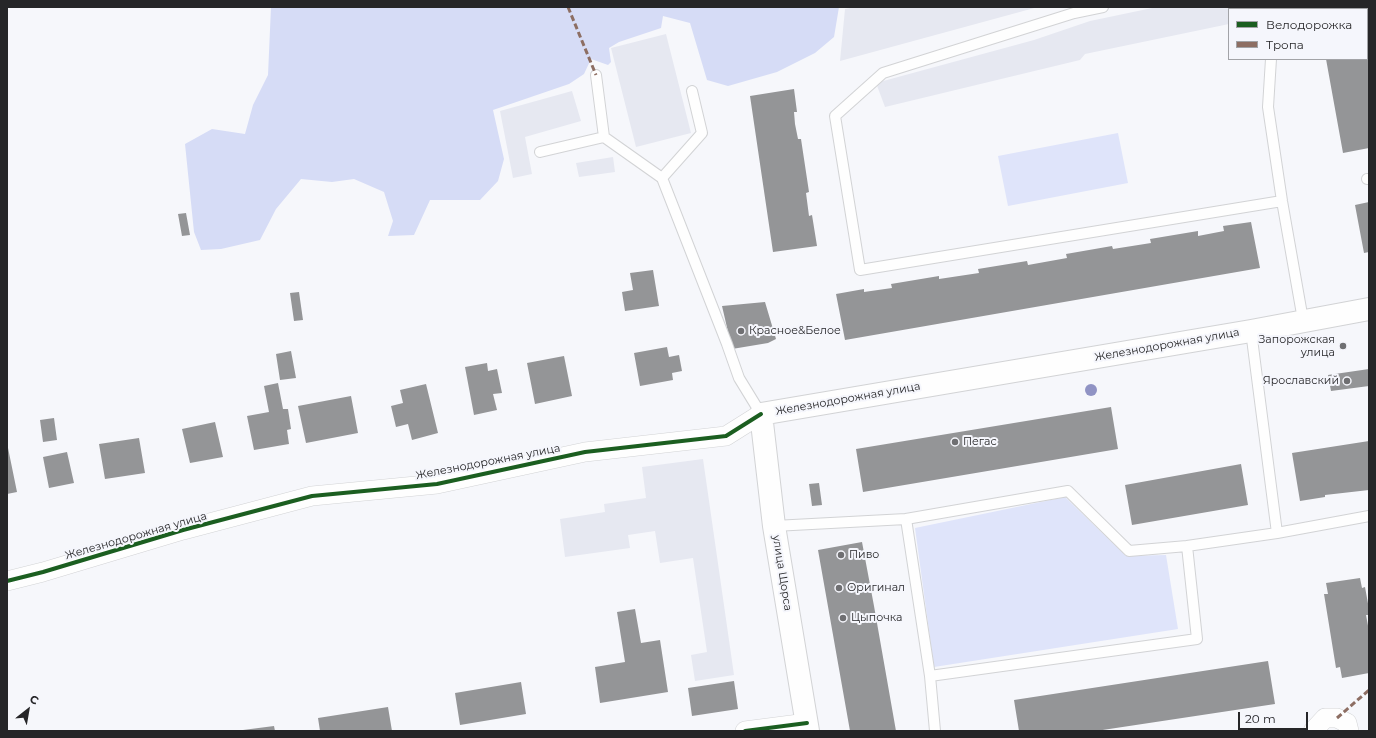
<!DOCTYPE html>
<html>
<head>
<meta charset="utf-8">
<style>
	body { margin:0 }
	#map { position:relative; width:1376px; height:738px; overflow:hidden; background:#f6f7fb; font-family:Montserrat,sans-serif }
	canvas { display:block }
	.frame { position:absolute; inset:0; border:8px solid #262628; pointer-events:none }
	.legend { position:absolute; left:1228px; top:8px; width:140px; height:52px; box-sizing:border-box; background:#f5f6fc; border:1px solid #a2a3a7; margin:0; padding:5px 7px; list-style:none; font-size:12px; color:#262628 }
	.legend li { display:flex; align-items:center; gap:8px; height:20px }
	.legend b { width:20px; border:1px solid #a2a3a7 }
	.north { position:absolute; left:8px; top:690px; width:40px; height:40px; -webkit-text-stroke:3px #f5f6fc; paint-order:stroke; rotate:31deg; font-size:11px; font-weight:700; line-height:16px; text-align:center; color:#262628 }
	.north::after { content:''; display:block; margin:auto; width:14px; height:18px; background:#262628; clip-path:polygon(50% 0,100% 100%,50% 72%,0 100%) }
	.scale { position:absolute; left:1238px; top:712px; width:70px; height:18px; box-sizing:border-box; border:2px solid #262628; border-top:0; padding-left:5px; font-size:12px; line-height:14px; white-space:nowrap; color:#262628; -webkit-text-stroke:3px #f5f6fc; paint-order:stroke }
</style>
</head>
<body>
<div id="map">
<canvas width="1376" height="738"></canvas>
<div class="frame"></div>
<ul class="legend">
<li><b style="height:5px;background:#1b5e20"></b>Велодорожка</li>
<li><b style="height:5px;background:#8d6e63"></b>Тропа</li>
</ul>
<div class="north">С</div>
<div class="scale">20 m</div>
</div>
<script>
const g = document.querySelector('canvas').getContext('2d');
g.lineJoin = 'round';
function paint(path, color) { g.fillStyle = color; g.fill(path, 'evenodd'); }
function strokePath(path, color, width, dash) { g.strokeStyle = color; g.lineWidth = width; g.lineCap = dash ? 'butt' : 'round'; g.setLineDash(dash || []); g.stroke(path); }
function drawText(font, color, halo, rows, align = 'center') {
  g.font = font + ' Montserrat,sans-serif'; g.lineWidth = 4; g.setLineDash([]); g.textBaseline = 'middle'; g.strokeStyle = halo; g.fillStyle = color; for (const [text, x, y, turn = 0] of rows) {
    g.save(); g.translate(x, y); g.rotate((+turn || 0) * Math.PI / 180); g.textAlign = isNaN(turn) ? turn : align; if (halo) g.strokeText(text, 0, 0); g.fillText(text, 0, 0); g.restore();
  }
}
paint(new Path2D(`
	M855 7H1038L840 61 845 9Z
	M1157 7H1267V9H1229V24L1085 54 1080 60 885 107 876 83 1034 40 1090 21Z
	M666 34 691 133 636 147 611 48Z
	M572 91 581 121 525 137 532 174 513 178 500 111Z
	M613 157 615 172 579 177 576 163Z
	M703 459 734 675 695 681 691 655 707 652 693 558 660 563 655 531 628 535 630 548 565 557 560 519 605 512 604 504 646 498 642 467Z`), '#e6e8f1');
paint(new Path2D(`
	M1118 133 1128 183 1008 206 998 156Z
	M1065 497 1126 556 1166 555 1178 629 934 667 915 528Z`), '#dfe4fa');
paint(new Path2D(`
	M271 7H839L834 37 815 53 777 72 728 86 707 80 690 23 663 16 661 28 619 42 609 48 611 62 608 65 591 59 584 74 569 84 493 110 504 159 498 181 480 200H430L414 235 388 236 393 221 384 192 354 179 332 182 301 179 276 209 260 240 221 249 201 250 194 232 185 144 212 129 245 134 253 105 268 75Z`), '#d6dcf6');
paint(new Path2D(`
	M1317 7H1365V9H1317Z
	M1367 41 1369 44V148L1343 153 1326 59H1367Z
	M794 89 797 112H794L795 124 798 139H801L809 192 806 193 809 216 812 215 817 246 773 252 750 96Z
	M1369 202V252L1364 253 1355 205Z
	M186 213 190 235 182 236 178 214Z
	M1251 222 1260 268 845 340 836 294 864 289V292L892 288 891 284 939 276V279L979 273 978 269 1027 261 1028 265 1067 258 1066 254 1112 246 1113 249 1151 243 1150 239 1198 231V236L1224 231 1223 226Z
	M653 270 659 306 625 311 622 292 633 290 630 273Z
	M299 292 303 320 294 321 290 293Z
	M765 302 776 339 768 343 732 349 722 306Z
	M667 347 669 357 679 355 682 371 672 373 673 380 640 386 634 353Z
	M291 351 296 378 280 380 276 354Z
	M564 356 572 396 535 404 527 363Z
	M487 363 488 371 497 369 502 393 493 394 497 410 474 415 465 367Z
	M1369 369V386L1331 391 1328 375Z
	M278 383 283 409H288L291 429 287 430 289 444 254 450 247 416 269 412 264 386Z
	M426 384 438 433 412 440 408 424 396 427 391 406 403 403 400 390Z
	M351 396 358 433 306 443 298 406Z
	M1111 407 1118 449 863 492 856 449Z
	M54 418 57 440 43 442 40 420Z
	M215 422 223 457 190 463 182 429Z
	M139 438 145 473 105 479 99 444Z
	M1369 441V490L1325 495V497L1300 501 1292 453Z
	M7 443 17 492 7 494Z
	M67 452 74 483 49 488 43 457Z
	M1241 464 1248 505 1132 525 1125 485Z
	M819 483 822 505 812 506 809 484Z
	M862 542 874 606 896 731H850L818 550Z
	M1360 578 1362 588 1365 587 1369 609V615H1366L1369 631V673L1342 678 1340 667 1336 668 1324 594H1328L1326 583Z
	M635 609 641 643 660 640 668 692 600 703 595 667 625 662 617 612Z
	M1268 661 1275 704 1096 731H1019L1014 700Z
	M734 681 738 709 692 716 688 688Z
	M521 682 526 714 460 725 455 693Z
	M388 707 392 731H320L318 718Z
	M274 726 275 731H243V730Z`), '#949597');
const service = new Path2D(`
	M1103 7 1074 13 883 73 835 116 860 270 1282 201
	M1274 9V7
	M1271 59 1268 107 1282 201 1303 320
	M596 75 604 137
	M540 152 604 137 662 178 727 344 739 378 761 414
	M662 178 702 133 692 91
	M1367 179H1369
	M1251 331 1277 533
	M906 519 1068 491 1129 551 1187 546
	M774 526 906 519 930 676
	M935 731 930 676 1197 639 1187 546 1277 533 1369 516`);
const minor = new Path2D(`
	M7 581 43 572 183 530 312 496 437 484 585 452 726 436 761 414
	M745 731 807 723
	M1313 731 1325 718H1337L1347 723 1349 731`);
const secondary = new Path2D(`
	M808 731 774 526 761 414 1251 331 1369 309`);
strokePath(service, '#d2d3d5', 12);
strokePath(minor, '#d2d3d5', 20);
strokePath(secondary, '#d2d3d5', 24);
strokePath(service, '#fefefe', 10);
strokePath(minor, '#fefefe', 19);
strokePath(secondary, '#fefefe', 22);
strokePath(new Path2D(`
	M568 7 596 75
	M1337 718 1369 690`), '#8d6e63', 3, [6, 3]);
strokePath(new Path2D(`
	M7 581 43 572 183 530 312 496 437 484 585 452 726 436 761 414
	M745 731 807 723`), '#1b5e20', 4);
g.fillStyle = '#9093c4';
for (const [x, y] of [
	[1091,390]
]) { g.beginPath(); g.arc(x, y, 6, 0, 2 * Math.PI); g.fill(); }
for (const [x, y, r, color] of [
	[741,331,4,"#6f6f72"],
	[1343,346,4,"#6f6f72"],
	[1347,381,4,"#6f6f72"],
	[955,442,4,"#6f6f72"],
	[841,555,4,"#6f6f72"],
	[839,588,4,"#6f6f72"],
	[843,618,4,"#6f6f72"]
]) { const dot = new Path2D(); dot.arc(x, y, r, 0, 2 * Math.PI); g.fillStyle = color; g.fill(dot); strokePath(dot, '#f5f6fc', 1.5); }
drawText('11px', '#262628', '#f5f6fc', [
	["Красное&Белое",749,331],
	["Запорожская",1335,340,"right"],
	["улица",1335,353,"right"],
	["Ярославский",1339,381,"right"],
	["Пегас",963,442],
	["Пиво",849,555],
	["Оригинал",847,588],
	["Цыпочка",851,618]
], 'left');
drawText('11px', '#262628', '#f5f6fc', [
	["Железнодорожная улица",1167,345,-10],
	["Железнодорожная улица",848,399,-10],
	["Железнодорожная улица",488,462,-11],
	["Железнодорожная улица",136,536,-16],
	["улица Щорса",782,573,81]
]);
</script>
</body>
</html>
